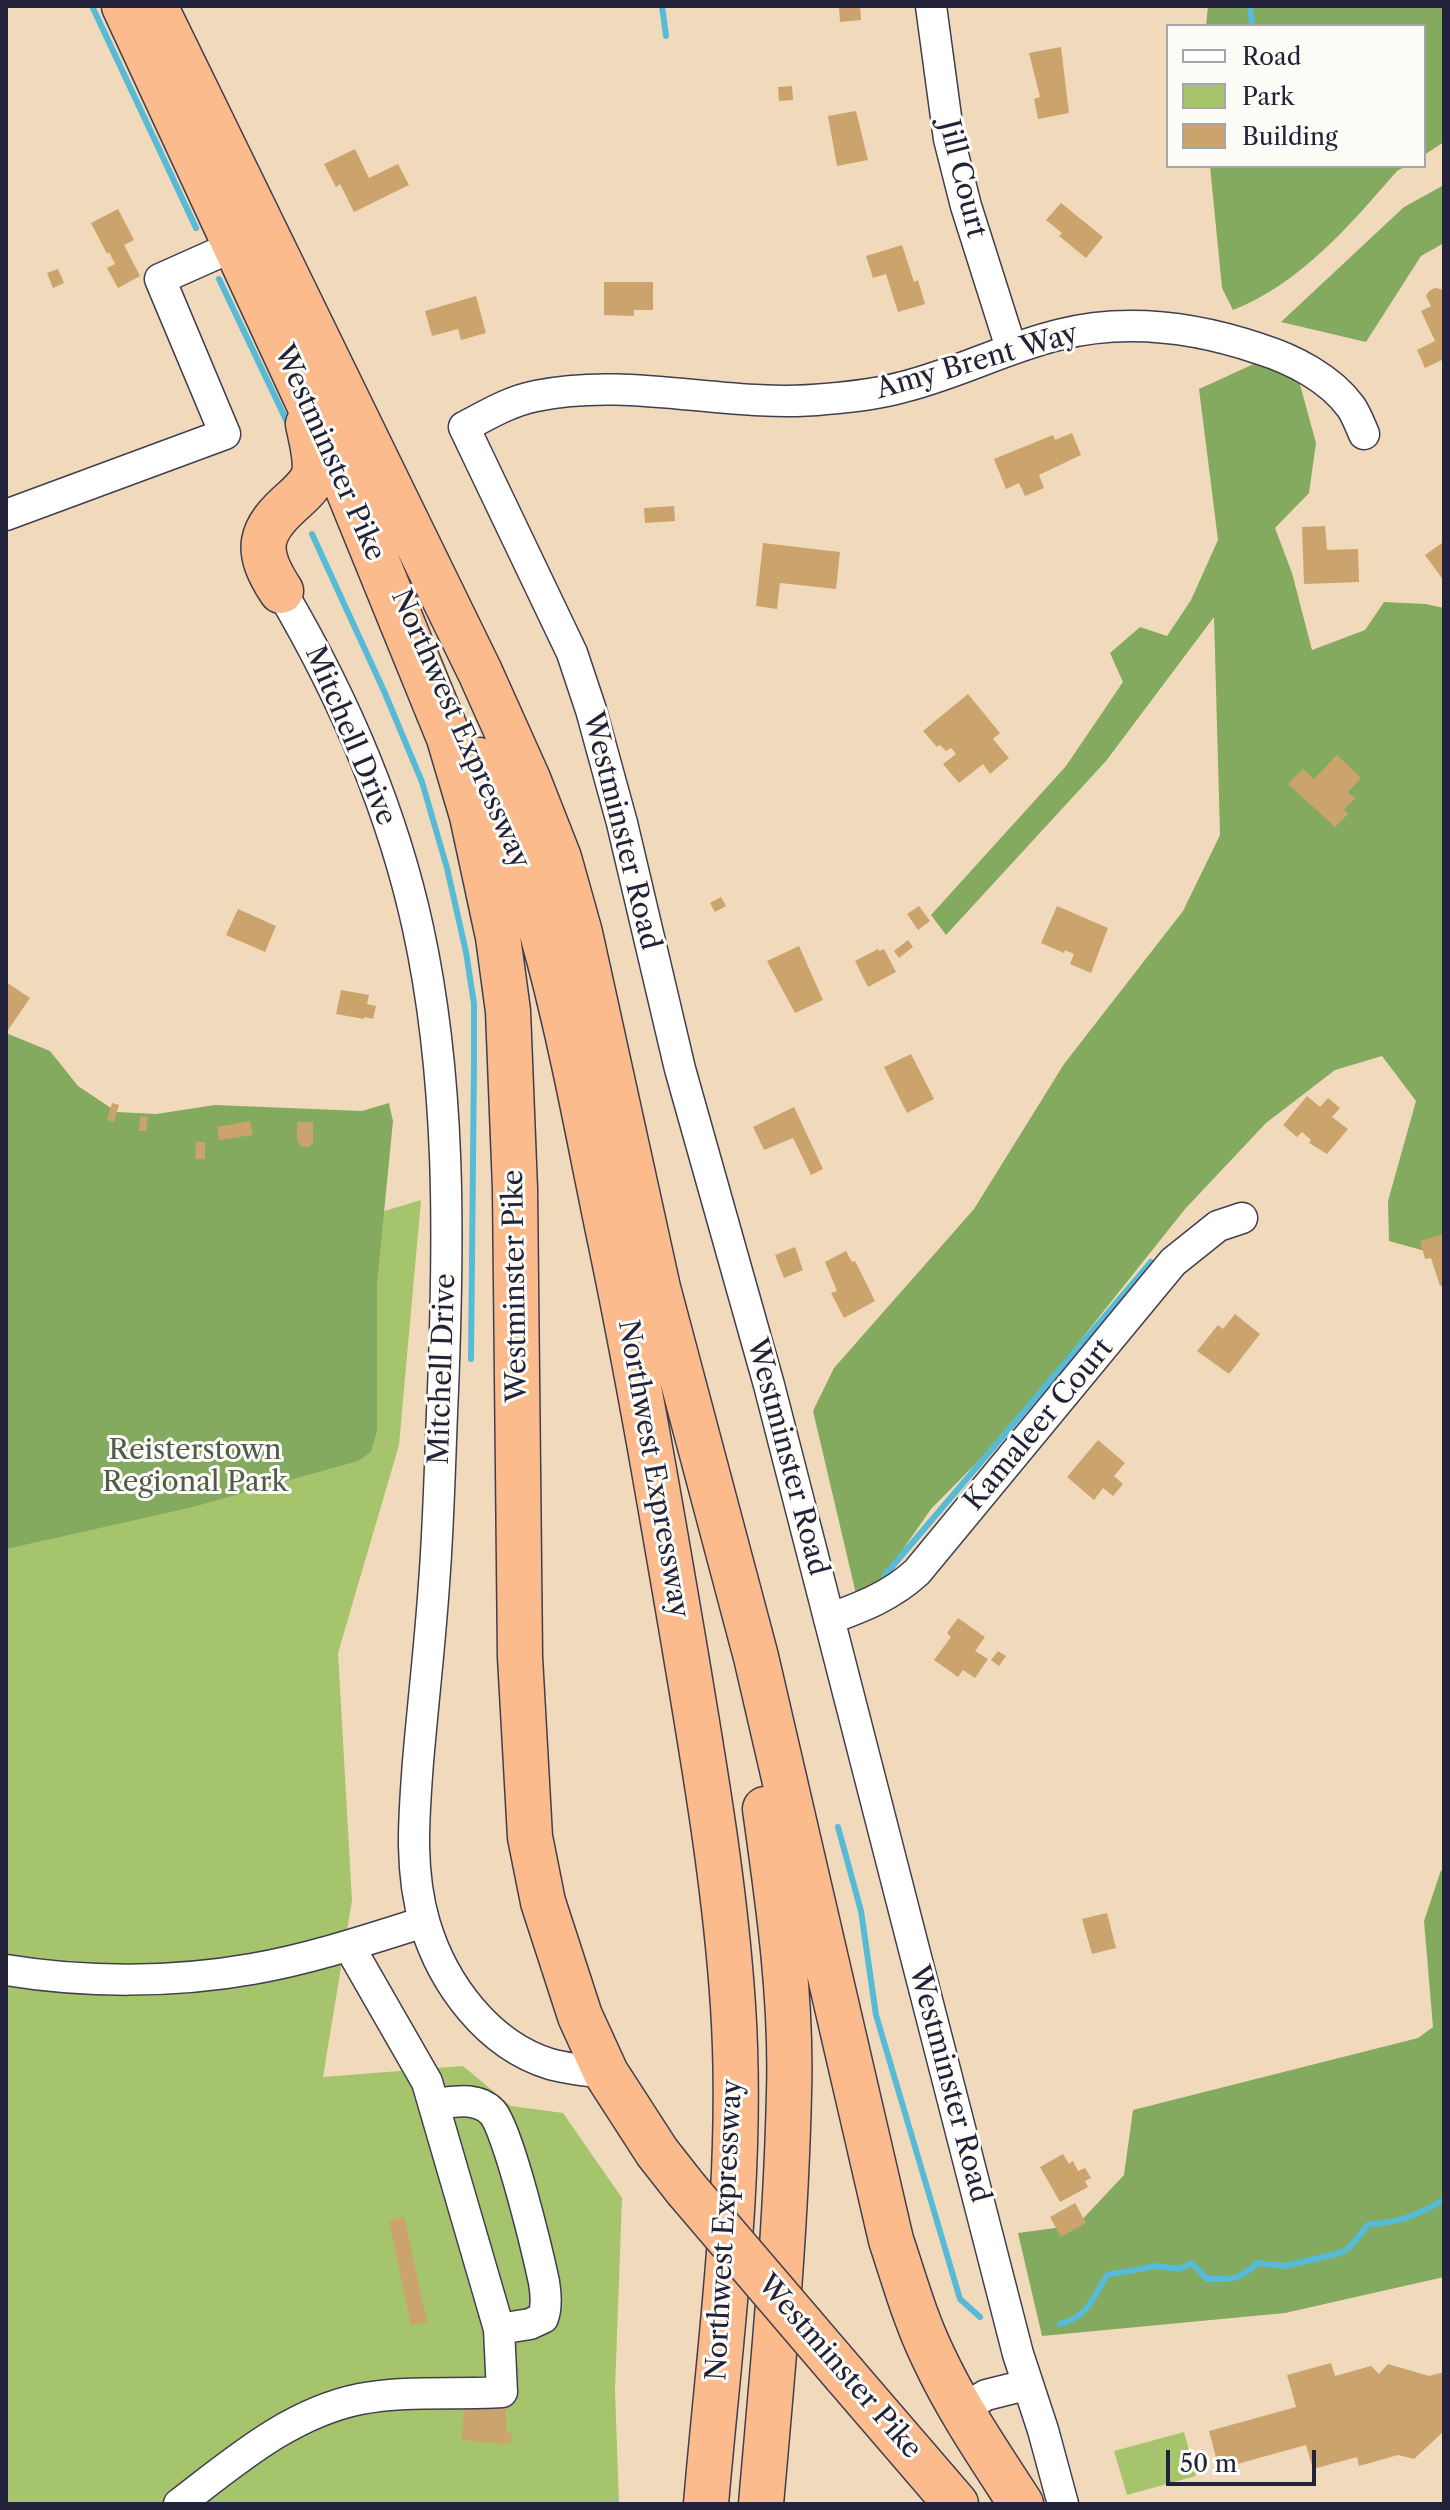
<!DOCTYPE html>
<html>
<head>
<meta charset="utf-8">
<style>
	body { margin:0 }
	#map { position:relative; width:1450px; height:2510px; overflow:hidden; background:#f1dabb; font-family:"Libre Caslon Text",serif }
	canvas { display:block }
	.frame { position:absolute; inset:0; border:8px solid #22223b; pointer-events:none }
	.legend { position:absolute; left:1166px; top:24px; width:260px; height:144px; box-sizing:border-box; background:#fdfcf7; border:2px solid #a5a5ac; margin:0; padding:10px 14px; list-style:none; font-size:24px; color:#22223b }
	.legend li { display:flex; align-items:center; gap:16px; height:40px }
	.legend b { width:40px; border:2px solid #a5a5ac }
	.scale { position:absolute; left:1166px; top:2450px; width:150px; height:36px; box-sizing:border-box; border:4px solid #22223b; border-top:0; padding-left:10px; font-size:24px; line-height:28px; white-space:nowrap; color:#22223b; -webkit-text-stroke:6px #fdfcf7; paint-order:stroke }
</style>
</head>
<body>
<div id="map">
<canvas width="1450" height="2510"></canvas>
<div class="frame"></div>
<ul class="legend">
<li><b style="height:10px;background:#fff"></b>Road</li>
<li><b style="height:22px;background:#a6c46c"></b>Park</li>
<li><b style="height:22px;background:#cba36c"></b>Building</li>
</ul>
<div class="scale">50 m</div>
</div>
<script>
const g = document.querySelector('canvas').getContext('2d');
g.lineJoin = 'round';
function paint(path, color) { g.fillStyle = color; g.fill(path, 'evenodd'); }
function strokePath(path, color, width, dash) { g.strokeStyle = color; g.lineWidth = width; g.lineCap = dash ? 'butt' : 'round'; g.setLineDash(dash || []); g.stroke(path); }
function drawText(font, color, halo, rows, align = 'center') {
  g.font = font + ' "Libre Caslon Text",serif'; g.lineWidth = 6; g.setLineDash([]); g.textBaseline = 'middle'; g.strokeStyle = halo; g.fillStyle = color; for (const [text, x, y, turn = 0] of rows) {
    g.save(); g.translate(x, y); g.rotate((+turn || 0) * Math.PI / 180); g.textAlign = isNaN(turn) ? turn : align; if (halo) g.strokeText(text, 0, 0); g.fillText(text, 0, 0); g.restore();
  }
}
paint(new Path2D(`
	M421 1200 399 1445 338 1653 352 1900 323 2077 463 2066 511 2106 563 2113 622 2198 615 2390 619 2504H6V1325Z
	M1184 2432 1196 2476 1127 2495 1114 2451Z`), '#a6c46c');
paint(new Path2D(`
	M1208 6H1444V142L1424 155V26H1206Z
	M1210 166H1406L1397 171C1351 224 1300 284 1233 310L1222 288Z
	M1444 185V243L1421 256 1366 342 1281 322 1404 207Z
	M1256 363 1299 381 1316 443 1309 493 1275 528 1292 573 1312 650 1365 630 1384 602 1426 604 1444 608V1239L1425 1251 1389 1241 1388 1201 1416 1101 1382 1056 1335 1070 1266 1123 1185 1209 1009 1430 931 1509 860 1611 813 1411 834 1368 974 1209 1064 1064 1183 911 1220 835 1214 617 1106 761 946 935 931 915 1066 766 1123 682 1110 653 1140 627 1167 636 1191 600 1218 540 1199 389Z
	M6 1033 50 1051 78 1086 117 1112 156 1114 215 1105 362 1111 389 1103 393 1121 377 1284V1431L371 1452 358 1461 189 1508 6 1549Z
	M1441 1870 1444 1874V2277L1285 2313 1042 2336 1018 2233 1077 2225 1124 2175 1133 2110 1418 2038 1433 2027 1424 1921Z`), '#84aa60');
strokePath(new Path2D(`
	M92 6 196 228
	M662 6 666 36
	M1250 6 1252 26
	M219 279 289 426
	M312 534 384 691 422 782 447 868 466 952 474 1004V1060L471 1359
	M885 1575 1151 1262
	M838 1827 861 1911 876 2015 960 2299 980 2317
	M1060 2324C1088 2317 1093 2298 1107 2275L1156 2266 1179 2269 1192 2263 1207 2279C1232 2279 1238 2281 1257 2263L1285 2266 1340 2253 1349 2248 1369 2224C1397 2224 1419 2214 1444 2200`), '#57bad6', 6);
paint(new Path2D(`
	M839 6H860L861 20 840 22Z
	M1061 47 1069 113 1038 119 1034 99 1040 97 1029 53Z
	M792 86 793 100 779 101 778 87Z
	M856 111 868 160 837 166 828 116Z
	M355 149 369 178 398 164 409 185 354 212 340 184 336 187 324 164Z
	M1061 203 1103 237 1086 258 1059 236 1062 233 1046 220Z
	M118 209 134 240 124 245 140 276 118 288 107 268 115 264 109 252 107 254 91 223Z
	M902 245 914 282 918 280 925 304 898 312 886 274 873 278 866 256Z
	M58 269 64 283 53 288 47 273Z
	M604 282H653V310H634V316L604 315Z
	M1435 288 1441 289 1444 294V359L1425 368 1417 350 1435 341 1421 311 1431 306 1426 296 1429 291Z
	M476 296 486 333 461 340 458 329 432 336 425 311Z
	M1072 433 1081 455 1039 475 1044 488 1025 496 1019 483 1006 489 994 459 1053 435 1055 440Z
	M674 506 675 521 645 523 644 508Z
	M1325 526 1327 550 1358 549 1359 582 1304 584 1302 527Z
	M763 543 840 552 836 589 780 583 777 609 756 606Z
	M1442 543 1444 545V581L1425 555Z
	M968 694 1000 733 993 739 1009 758 990 774 983 764 959 783 943 764 956 754 951 748 946 751 940 745 937 747 923 731Z
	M1337 755 1361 778 1348 792 1355 798 1344 810 1348 814 1335 827 1288 784 1303 769 1314 779Z
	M721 897 726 906 715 912 710 903Z
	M919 906 930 921 918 930 907 914Z
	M1057 906 1108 928 1091 973 1070 964 1074 954 1065 950 1064 953 1041 943Z
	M238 909 276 926 265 952 226 935Z
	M908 940 913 947 899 958 894 951Z
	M799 946 823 1000 795 1013 767 961Z
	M878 949 879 951 884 949 896 972 868 987 855 961Z
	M6 982 30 998 6 1033Z
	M341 990 369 995 367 1004 376 1006 373 1019 364 1017V1019L336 1014Z
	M911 1054 934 1099 907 1113 884 1067Z
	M1307 1096 1320 1107 1328 1098 1340 1108 1332 1117 1348 1129 1327 1154 1309 1143 1311 1140 1302 1132 1297 1137 1283 1125Z
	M112 1103 119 1105 114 1122 107 1120Z
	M794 1107 823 1169 811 1175 793 1138 764 1150 753 1127Z
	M140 1116 148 1117 146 1131H139Z
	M250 1121 253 1135 219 1140 217 1127Z
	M297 1122H313V1143L308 1147 301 1146 297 1140Z
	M196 1142H205V1159H195Z
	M1444 1234V1285L1440 1286 1431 1258 1425 1259 1420 1241Z
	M795 1247 803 1270 784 1278 775 1255Z
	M846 1251 852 1262 855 1261 875 1301 844 1318 831 1293 837 1291 825 1262Z
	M1235 1314 1260 1334 1229 1374 1197 1351 1218 1325 1223 1329Z
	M1098 1440 1125 1463 1114 1476 1123 1484 1113 1496 1103 1488 1094 1500 1067 1477Z
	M958 1618 985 1637 975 1651 988 1659 975 1678 963 1670 958 1677 934 1660 951 1637 947 1633Z
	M998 1651 1006 1656 999 1666 991 1660Z
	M1107 1913 1116 1948 1092 1954 1082 1919Z
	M1063 2154 1069 2164 1073 2161 1078 2171 1085 2168 1091 2178 1085 2181 1088 2187 1060 2202 1040 2167Z
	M1075 2203 1086 2223 1061 2237 1050 2217Z
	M404 2217 427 2322 411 2325 389 2221Z
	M1331 2363 1335 2376 1371 2366 1379 2374 1388 2364 1429 2376 1444 2372V2431L1414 2459 1398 2455 1359 2466 1357 2457 1313 2469 1306 2445 1219 2469 1209 2431 1296 2407 1287 2375Z
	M506 2402V2432L512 2433 511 2442 504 2444 462 2440 464 2405Z`), '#cba36c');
const minor = new Path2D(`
	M931 6 949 139 966 206 1011 348
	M6 515 225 434 160 279 234 246
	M281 591C343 696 392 809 418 928 451 1080 449 1236 443 1390 440 1454 439 1520 434 1584 430 1644 423 1703 418 1762 414 1816 409 1871 425 1924 443 1984 488 2045 550 2064 568 2069 587 2071 606 2073
	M829 1619C862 1607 891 1596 917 1572L1173 1262 1218 1226 1242 1218
	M6 1970C85 1983 173 1983 252 1969 310 1959 367 1940 424 1922
	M434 2104C453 2102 477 2096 492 2112 508 2128 538 2254 544 2282 546 2294 547 2307 543 2318L530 2324 499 2329
	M961 2410 986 2395 1026 2385
	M179 2504C234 2462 290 2413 360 2399 406 2390 455 2395 502 2392L499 2329 427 2082 349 1946
	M1063 2504 1043 2430 1018 2354 769 1385 680 1069 622 823 591 710 572 653 464 427C487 415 510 401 536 396 632 376 729 409 826 399 851 397 878 394 903 387 956 374 1005 348 1058 335 1125 318 1195 327 1260 349 1292 359 1330 378 1351 407 1356 414 1360 425 1364 434`);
const highway = new Path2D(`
	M124 6 344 480 449 738 472 816 498 937 508 1011 515 1189 520 1657 530 1837 543 1902 580 2016 606 2073 657 2152 686 2189
	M155 6 480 672 528 779 559 858 580 933 658 1288 756 1657 891 2240C904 2279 915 2319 933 2356 957 2408 990 2456 1021 2504
	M281 591C254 550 258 531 295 499 302 492 311 485 314 474 317 459 311 439 308 424
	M479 760C550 912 576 1077 610 1240 638 1374 661 1509 684 1644 704 1764 725 1884 733 2006 744 2172 720 2339 706 2504
	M845 2375 956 2504
	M761 2504C773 2367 786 2230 789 2093 792 1998 778 1902 765 1809`);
strokePath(minor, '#413e4e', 33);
strokePath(highway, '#413e4e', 47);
strokePath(minor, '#fff', 30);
strokePath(highway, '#fbbb8c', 44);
const highwayBridge = new Path2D(`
	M686 2189 845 2375`);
strokePath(highwayBridge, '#413e4e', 47, []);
strokePath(highwayBridge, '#fbbb8c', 44);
drawText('28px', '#22223b', '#fdfcf7', [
	["Jill Court",962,179,76],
	["Amy Brent Way",977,362,-16],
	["Westminster Pike",329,453,66],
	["Northwest Expressway",460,729,66],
	["Mitchell Drive",350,736,67],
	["Westminster Road",621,831,76],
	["Westminster Pike",516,1286,-91],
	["Mitchell Drive",443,1369,-88],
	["Kamaleer Court",1039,1425,-50],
	["Westminster Road",787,1457,75],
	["Northwest Expressway",653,1469,80],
	["Westminster Road",949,2084,75],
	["Northwest Expressway",725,2230,-87],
	["Westminster Pike",839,2367,49]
]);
drawText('28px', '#505b4c', '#fdfcf7', [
	["Reisterstown",195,1451],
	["Regional Park",195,1483]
]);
</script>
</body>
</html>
